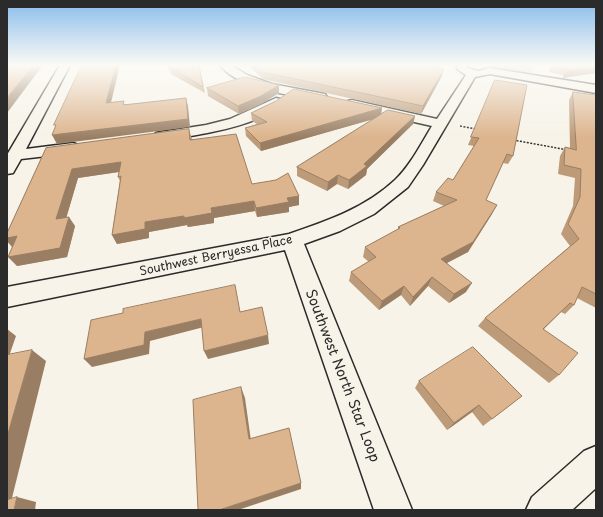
<!DOCTYPE html>
<html>
<head>
<meta charset="utf-8">
<style>
	body { margin:0 }
	#map { position:relative; width:603px; height:517px; overflow:hidden; background:#f7f3e8; font-family:"Playpen Sans",sans-serif }
	canvas { display:block }
	.frame { position:absolute; inset:0; border:8px solid #2b2b2b; pointer-events:none }
</style>
</head>
<body>
<div id="map">
<canvas width="603" height="517"></canvas>
<div class="frame"></div>
</div>
<script>
const g = document.querySelector('canvas').getContext('2d');
g.lineJoin = 'round';
function paint(path, color) { g.fillStyle = color; g.fill(path, 'evenodd'); }
function strokePath(path, color, width, dash) { g.strokeStyle = color; g.lineWidth = width; g.lineCap = dash ? 'butt' : 'round'; g.setLineDash(dash || []); g.stroke(path); }
function drawText(font, color, halo, rows, align = 'center') {
  g.font = font + ' "Playpen Sans",sans-serif'; g.lineWidth = 3; g.setLineDash([]); g.textBaseline = 'middle'; g.strokeStyle = halo; g.fillStyle = color; for (const [text, x, y, turn = 0] of rows) {
    g.save(); g.translate(x, y); g.rotate((+turn || 0) * Math.PI / 180); g.textAlign = isNaN(turn) ? turn : align; if (halo) g.strokeText(text, 0, 0); g.fillText(text, 0, 0); g.restore();
  }
}
paint(new Path2D(`
	M488 65H534L530 74 494 68Z`), '#b2e8ab');
const street = new Path2D(`
	M60 65H70L26 149 73 143 78 145 81 148 78 151 73 153 21 159 13 173 7 174V155Z
	M220 65H231L247 75 272 84 325 94 327 97 325 100 321 101C292 95 239 90 220 65Z
	M457 65H467V68L479 71 489 68 596 85V93L490 74 475 77 423 165 408 187 374 214 340 231 304 244 412 510H374L285 250 7 307V287L289 234C327 221 365 208 395 180 410 166 421 144 432 126L348 107 346 104 348 101 352 100 437 119 466 75 457 69Z
	M276 98 280 99 282 102C266 126 189 137 161 140L156 139 154 136 156 133 161 132 206 125 230 119Z
	M596 446V488L572 510H526L532 497 584 451Z`);
strokePath(street, '#2b2b2b', 3);
strokePath(new Path2D(`
	M460 126 476 129
	M513 140 568 150`), '#2b2b2b', 1.5, [2, 1.5]);
paint(street, '#f7f3e8');
paint(new Path2D(`
	M167 65H199L205 93 171 74Z
	M248 65H440L439 68 442 76 421 114 263 79Z
	M551 65H596L563 78V75L549 72Z
	M495 80 513 156 508 164 503 163 486 200 492 214 468 252 447 263 466 292 449 303 428 286 410 306 401 295 379 310 349 281 351 272 369 262 363 257 365 247 398 230V227L444 206 433 201 436 192 453 180 474 146 468 145Z
	M207 88 279 93 261 104 239 114 208 96Z
	M573 92 596 95V308L577 298 574 305 565 314 561 312 544 329 559 375 549 383 478 326 485 318 570 246 561 234 573 206 575 178 558 174 560 156 565 147 570 148 569 100Z
	M251 113 382 114 415 116 413 124 367 169 366 175 348 189 337 184 327 191 297 176V167L373 119 261 151 246 136 245 128 257 124 252 121Z
	M189 129 192 139 252 184 299 196V205L289 207V212L257 217 255 211 214 218V223L188 227 187 225 149 232V238L117 244 112 235 120 181 118 177 119 172 78 178 66 218 75 226 67 257 17 266 12 247 7 241V233L46 148Z
	M419 381 513 403 483 426 472 412 447 430 415 388Z`), '#bd9b79');
paint(new Path2D(`
	M34 65H43L7 113V98Z
	M116 65H120L109 111 106 103Z
	M596 67V73L563 78 567 71Z
	M444 69 442 76 421 114 423 106Z
	M279 85V93L261 104 239 114 238 106Z
	M186 98 188 106 190 127 57 144 52 135Z
	M382 108 381 117 261 151 260 143Z
	M415 116 413 124 367 169 366 175 348 189 349 180 364 164Z
	M121 162 125 171 78 178 63 229 56 219 72 169Z
	M338 175 337 184 327 191 328 182Z
	M299 196V205L289 207V212L257 217 256 208 287 198Z
	M254 201 255 211 214 218V223L188 227 187 225 149 232V238L117 244 112 235 145 222 211 208Z
	M497 205 492 214 468 252 437 268 441 259Z
	M69 217 75 226 67 257 17 266 8 257Z
	M17 236 13 248 7 241V238Z
	M432 277 428 286 410 306 413 297Z
	M472 283 466 292 449 303 454 294Z
	M404 286 401 295 379 310 382 301Z
	M201 319 204 327 150 341 149 354 92 367 84 359 145 332Z
	M7 329 16 336 7 362Z
	M268 335 269 344 208 359 204 351Z
	M32 350 46 361 9 510H7V437Z
	M241 387 245 398 252 448 249 439Z
	M479 405 472 412 447 430 454 423Z
	M301 483V489L238 510H219Z
	M17 497 36 502 35 510H14Z`), '#9a7e63');
const building = new Path2D(`
	M7 65H34L7 98Z
	M82 65H116L106 103 124 101 123 105 186 98 188 119 52 135 56 125H54Z
	M169 65H199L203 87 170 67Z
	M255 65H439L437 68 444 69 423 106 262 72Z
	M553 65H596V67L567 71V68Z
	M245 77 279 85 261 96 238 106 207 88Z
	M495 80 527 85 513 156 507 154 486 200 497 205 473 242 441 259 472 283 454 294 432 277 413 297 404 286 382 301 351 272 376 257 365 247 400 228 398 227 457 200 436 192 448 178 453 180 479 138 471 137Z
	M294 89 382 108 260 143 245 128 267 122 251 113 276 101Z
	M573 92 596 95V294L582 287 574 305 570 303 543 329 578 353 559 375 485 318 579 239 568 224 580 197 581 169 564 165 565 147 576 150Z
	M388 110 415 116 364 164 367 166 349 180 338 175 328 182 297 167Z
	M189 129 190 140 236 134 252 184 276 180 288 173 299 196 287 198 289 202 256 208 254 201 211 208 212 213 184 218V216L145 222V229L112 235 121 176 118 177 121 162 72 169 56 219 69 217 60 248 8 257 17 236 7 238V233L46 148Z
	M235 285 240 312 262 307 268 335 204 351 201 319 145 332 144 345 84 359 91 320 123 313V309Z
	M473 347 522 396 492 419 479 405 454 423 419 381Z
	M32 350 7 437V355Z
	M241 387 249 439 289 428 301 483 219 510H198L193 400Z
	M17 497 14 510H7V500Z`);
paint(building, '#dcb48d');
strokePath(building, '#9a7e63', 1);
const sky = g.createLinearGradient(0, 0, 0, 138);
sky.addColorStop(0, '#88bcec');
sky.addColorStop(0.47, '#fbfaf5');
sky.addColorStop(1, '#fbfaf500');
g.fillStyle = sky;
g.fillRect(0, 0, 603, 138);
drawText('12px', '#2b2b2b', '#f7f3e8', [
	["Southwest Berryessa Place",216,256,-12]
]);
drawText('14px', '#2b2b2b', '#f7f3e8', [
	["Southwest North Star Loop",342,376,69]
]);
</script>
</body>
</html>
